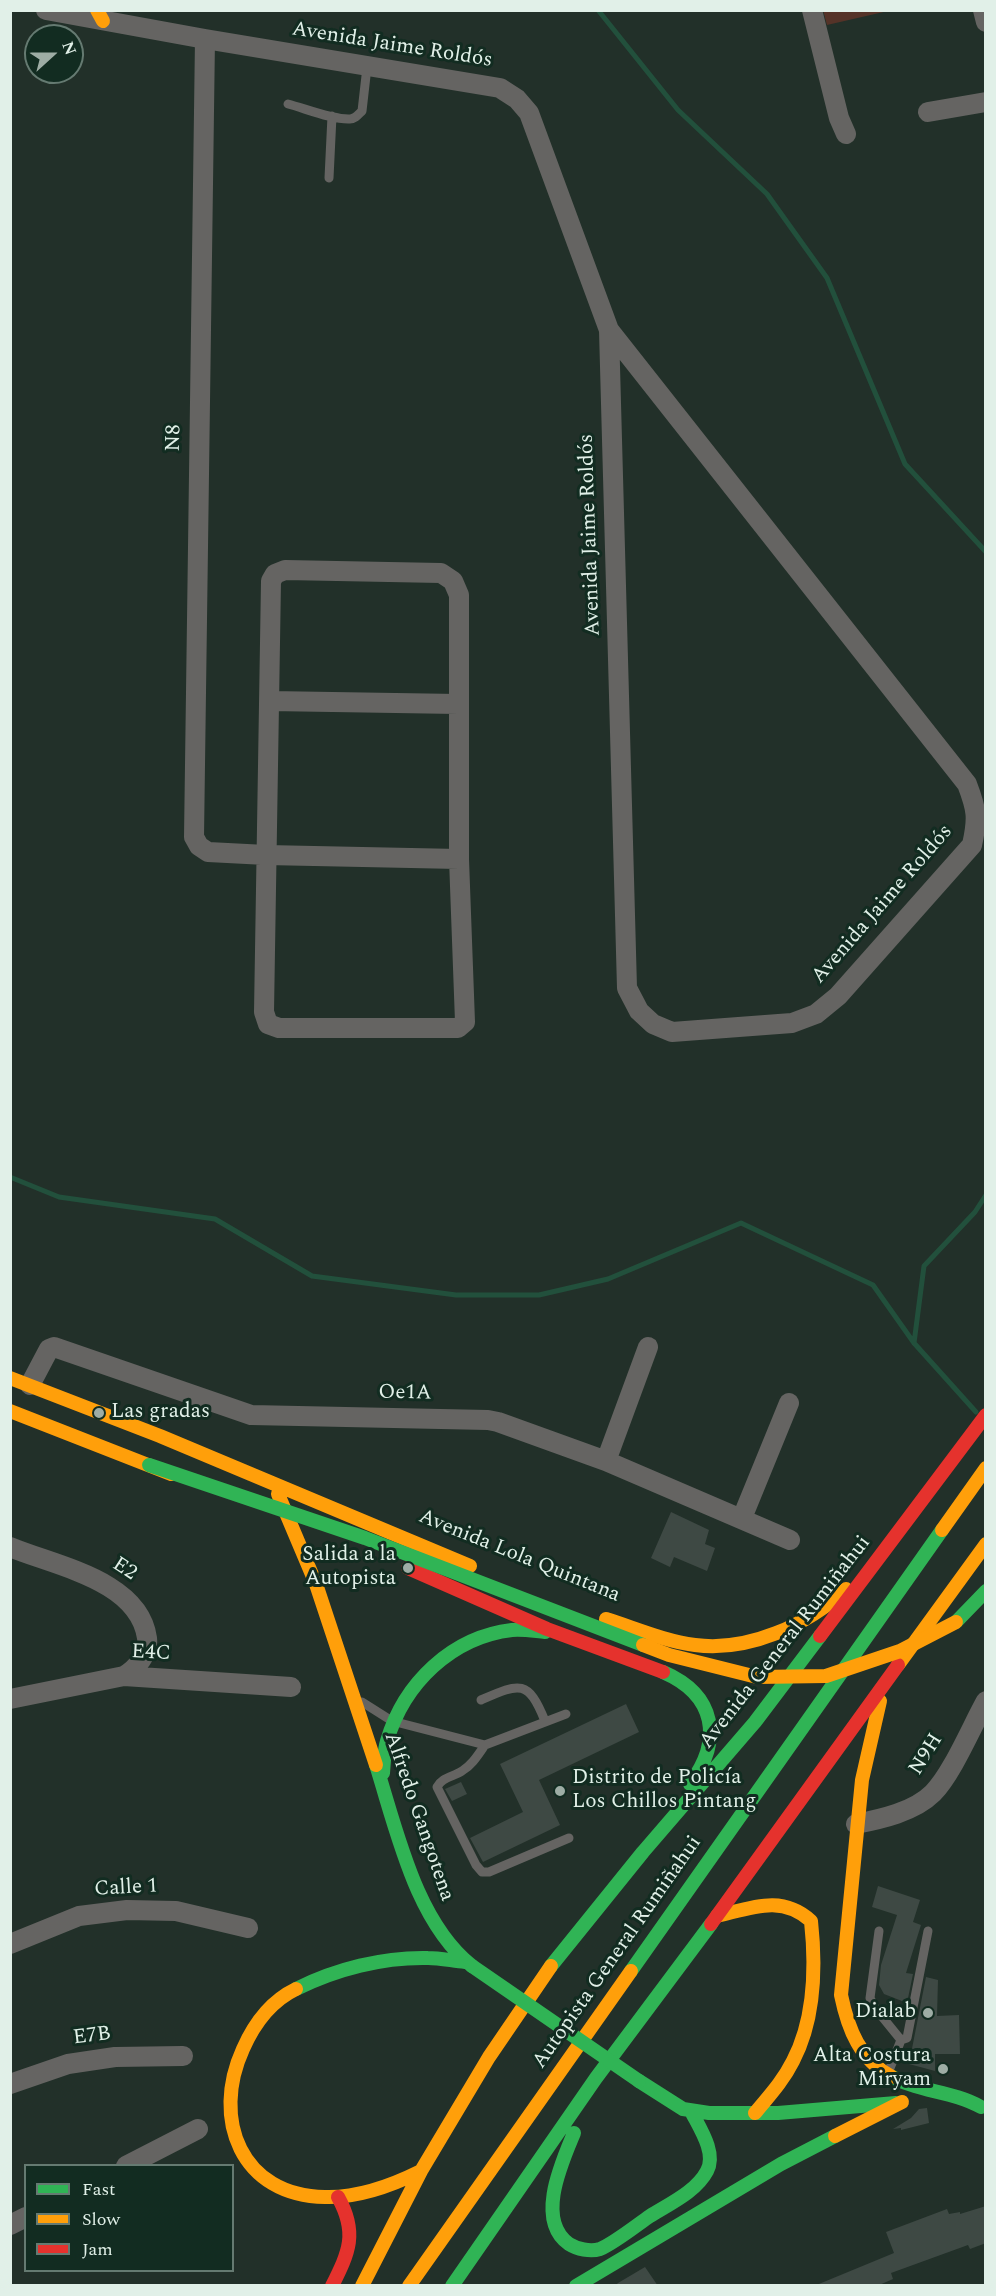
<!DOCTYPE html>
<html>
<head>
<meta charset="utf-8">
<style>
	body { margin:0 }
	#map { position:relative; width:996px; height:2296px; overflow:hidden; background:#223029; font-family:Spectral,serif }
	canvas { display:block }
	.frame { position:absolute; inset:0; border:12px solid #e1f0e8; pointer-events:none }
	.legend { position:absolute; left:24px; top:2164px; width:210px; height:108px; box-sizing:border-box; background:#122c21; border:2px solid #657a71; margin:0; padding:8px 10px; list-style:none; font-size:18px; color:#e1f0e8 }
	.legend li { display:flex; align-items:center; gap:12px; height:30px }
	.legend b { width:30px; border:2px solid #657a71 }
	.north { position:absolute; left:24px; top:24px; width:60px; height:60px; box-sizing:border-box; background:#122c21; border:2px solid #657a71; border-radius:50%; rotate:69deg; font-size:16px; font-weight:700; line-height:24px; text-align:center; color:#e1f0e8 }
	.north::after { content:''; display:block; margin:auto; width:21px; height:27px; background:#9eada5; clip-path:polygon(50% 0,100% 100%,50% 72%,0 100%) }
</style>
</head>
<body>
<div id="map">
<canvas width="996" height="2296"></canvas>
<div class="frame"></div>
<ul class="legend">
<li><b style="height:8px;background:#30b455"></b>Fast</li>
<li><b style="height:8px;background:#ff9f0a"></b>Slow</li>
<li><b style="height:8px;background:#e5322d"></b>Jam</li>
</ul>
<div class="north">N</div>
</div>
<script>
const g = document.querySelector('canvas').getContext('2d');
g.lineJoin = 'round';
function paint(path, color) { g.fillStyle = color; g.fill(path, 'evenodd'); }
function strokePath(path, color, width, dash) { g.strokeStyle = color; g.lineWidth = width; g.lineCap = dash ? 'butt' : 'round'; g.setLineDash(dash || []); g.stroke(path); }
function drawText(font, color, halo, rows, align = 'center') {
  g.font = font + ' Spectral,serif'; g.lineWidth = 6; g.setLineDash([]); g.textBaseline = 'middle'; g.strokeStyle = halo; g.fillStyle = color; for (const [text, x, y, turn = 0] of rows) {
    g.save(); g.translate(x, y); g.rotate((+turn || 0) * Math.PI / 180); g.textAlign = isNaN(turn) ? turn : align; if (halo) g.strokeText(text, 0, 0); g.fillText(text, 0, 0); g.restore();
  }
}
paint(new Path2D(`
	M823 10H888V11L827 25Z`), '#553328');
strokePath(new Path2D(`
	M598 10 678 110 767 194 827 278 905 464 986 552
	M10 1177 59 1197 215 1219 312 1276 456 1295H539L608 1279 741 1223 873 1285 914 1343 976 1412
	M914 1343 924 1266 975 1212 986 1195`), '#22503c', 5);
paint(new Path2D(`
	M671 1512 709 1530 705 1544 715 1548 707 1571 674 1557 670 1567 651 1558Z
	M626 1704 639 1732 539 1780 560 1825 483 1862 470 1838 523 1812 500 1764Z
	M461 1782 467 1794 452 1801 445 1789Z
	M878 1886 920 1900 913 1922 921 1925 906 1973 913 1974 907 2003 884 1994 879 1985 881 1965 897 1915 872 1907Z
	M926 1977 938 1980 937 2016 959 2015 960 2054H935V2071L909 2064Z
	M927 2108 929 2123 901 2130V2128L893 2129 911 2118 919 2109Z
	M986 2206V2243L970 2249 968 2245 891 2273 893 2279 877 2286H814L894 2253 886 2232 947 2209 949 2214 960 2212V2214Z
	M645 2267 658 2286H615L618 2283Z`), '#3e4944');
strokePath(new Path2D(`
	M288 104C304 108 333 120 350 119 355 119 358 115 362 111L367 67
	M329 178 332 116
	M481 1700C520 1683 528 1679 545 1721
	M362 1702 392 1721 485 1745C478 1755 472 1765 462 1771 453 1777 442 1777 437 1787L476 1865 482 1872H489L569 1838
	M485 1745 566 1714
	M879 1931 870 1998 875 2008 901 2040 907 2038 928 1931
	M890 2068 901 2040`), '#656462', 9);
strokePath(new Path2D(`
	M46 10 205 39 500 88 517 99 529 113 609 330 967 784C977 810 978 818 972 845L838 996 816 1014 792 1023 672 1032 653 1024 639 1011 627 988 609 330
	M812 10 839 118 846 134
	M983 10 986 22
	M205 39 194 837 199 846 208 852 266 855 459 859
	M928 112 986 102
	M285 570 441 573 453 581 459 595V859L465 1022 458 1028H279L268 1024 264 1012 271 581 275 574Z
	M270 701 458 704
	M30 1385 49 1349 54 1347 251 1415 488 1420 498 1422 606 1461 790 1540
	M606 1461 648 1347
	M742 1518 789 1403
	M10 1547C55 1566 139 1580 147 1638 149 1654 137 1668 124 1676
	M10 1699 124 1676 291 1687
	M856 1824C881 1819 914 1812 933 1793 952 1774 972 1726 986 1701
	M10 1944 79 1916 127 1910 176 1911 248 1928
	M10 2084 68 2064 115 2057 183 2056
	M126 2166 198 2129
	M10 2225 26 2217`), '#656462', 20);
strokePath(new Path2D(`
	M956 1622 986 1591
	M663 1672C716 1695 723 1740 690 1784
	M376 1765C397 1831 416 1922 472 1966
	M383 1773C384 1762 384 1751 387 1741 404 1683 452 1637 512 1630 523 1629 534 1631 545 1632
	M551 1966 643 1852 755 1722 820 1636
	M631 1971 942 1530
	M296 1989C336 1969 383 1957 428 1958 440 1958 453 1961 465 1962
	M892 2077C920 2092 953 2091 981 2107
	M639 2081 683 2109 709 2113H778L896 2103
	M574 2133C562 2162 535 2220 569 2244 577 2249 590 2252 600 2249 613 2244 637 2225 650 2216 669 2204 696 2192 707 2171 717 2153 699 2127 691 2111
	M452 2286 596 2078 711 1924
	M576 2286 781 2164 835 2136`), '#30b455', 14);
strokePath(new Path2D(`
	M97 10 103 21
	M10 1378 160 1436 470 1566
	M10 1411 171 1474
	M278 1494 316 1584 376 1765
	M942 1530 986 1468
	M606 1619C635 1628 664 1641 695 1645 748 1652 808 1625 846 1589
	M898 1665 986 1544
	M880 1701 862 1780 841 1995C848 2029 860 2060 892 2077
	M717 1916C751 1908 782 1894 811 1921 816 1967 815 2019 793 2061 783 2081 769 2096 755 2113
	M296 1989C271 2001 254 2024 243 2049 211 2119 241 2196 325 2197 359 2198 391 2186 421 2171
	M835 2136 902 2102
	M362 2286 421 2171 489 2057 551 1966
	M409 2286 631 1971`), '#ff9f0a', 14);
strokePath(new Path2D(`
	M408 1568 547 1629 663 1672
	M820 1636 986 1415
	M711 1924 898 1665
	M332 2286C349 2252 358 2233 338 2197`), '#e5322d', 14);
strokePath(new Path2D(`
	M149 1465 365 1538 643 1645
	M472 1966 639 2081`), '#30b455', 14);
strokePath(new Path2D(`
	M643 1645 669 1655 757 1677 826 1676 900 1651 956 1622`), '#ff9f0a', 14);
for (const [x, y, r, color] of [
	[99,1413,6,"#9eada5"],
	[408,1568,6,"#9eada5"],
	[560,1791,6,"#9eada5"],
	[928,2013,6,"#9eada5"],
	[943,2069,6,"#9eada5"]
]) { const dot = new Path2D(); dot.arc(x, y, r, 0, 2 * Math.PI); g.fillStyle = color; g.fill(dot); strokePath(dot, '#122c21', 2); }
drawText('21px', '#e1f0e8', '#122c21', [
	["Avenida Jaime Roldós",392,46,9],
	["N8",175,438,-89],
	["Avenida Jaime Roldós",591,535,-92],
	["Avenida Jaime Roldós",883,905,-49],
	["Oe1A",405,1394,1],
	["Avenida Lola Quintana",519,1557,22],
	["E2",124,1570,33],
	["Avenida General Rumiñahui",786,1643,-52],
	["E4C",151,1654,3],
	["N9H",927,1755,-58],
	["Alfredo Gangotena",418,1817,71],
	["Calle 1",126,1889,-3],
	["Autopista General Rumiñahui",618,1953,-55],
	["E7B",92,2037,-7]
]);
drawText('21px', '#e1f0e8', '#122c21', [
	["Las gradas",111,1413,"left"],
	["Salida a la",396,1556],
	["Autopista",396,1580],
	["Distrito de Policía",572,1779,"left"],
	["Los Chillos Pintang",572,1803,"left"],
	["Dialab",916,2013],
	["Alta Costura",931,2057],
	["Miryam",931,2081]
], 'right');
</script>
</body>
</html>
